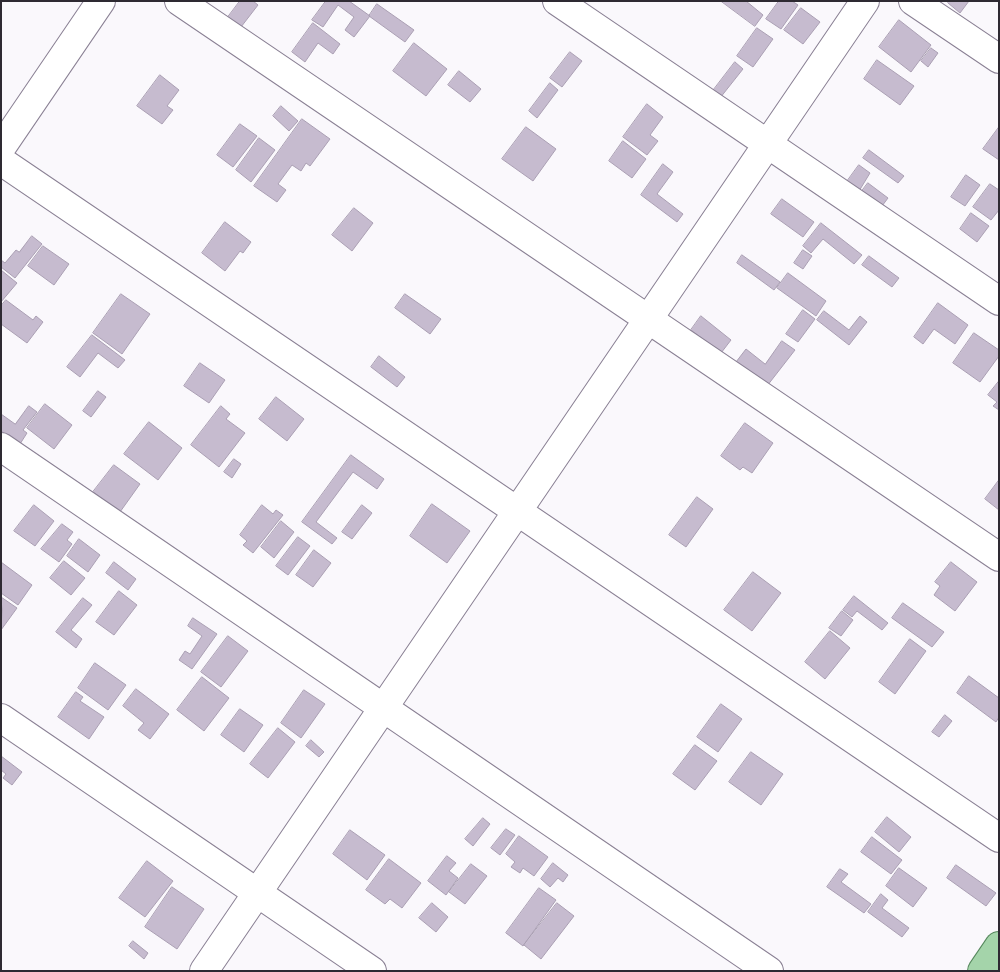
<!DOCTYPE html>
<html>
<head>
<meta charset="utf-8">
<style>
	body { margin:0 }
	#map { position:relative; width:1000px; height:972px; overflow:hidden; background:#faf8fc; font-family:"Space Grotesk",sans-serif }
	canvas { display:block }
	.frame { position:absolute; inset:0; border:2px solid #2e2a32; pointer-events:none }
</style>
</head>
<body>
<div id="map">
<canvas width="1000" height="972"></canvas>
<div class="frame"></div>
</div>
<script>
const g = document.querySelector('canvas').getContext('2d');
g.lineJoin = 'round';
function paint(path, color) { g.fillStyle = color; g.fill(path, 'evenodd'); }
function strokePath(path, color, width, dash) { g.strokeStyle = color; g.lineWidth = width; g.lineCap = dash ? 'butt' : 'round'; g.setLineDash(dash || []); g.stroke(path); }
const building = new Path2D(`
	M240 1H253L258 5 241 27 228 17Z
	M326 1H349L370 16 354 37 345 30 354 17 338 5 323 27 312 20Z
	M721 1H746L763 15 755 26Z
	M779 1H792L798 5 781 29 766 19Z
	M949 1H969L960 13 948 3Z
	M377 4 414 30 405 42 369 16Z
	M801 8 820 22 803 44 784 30Z
	M899 20 931 45 911 72 879 47Z
	M313 23 340 44 333 54 318 43 305 62 292 52Z
	M757 28 773 39 753 67 737 56Z
	M414 43 447 69 426 96 393 71Z
	M931 48 938 53 928 67 921 61Z
	M570 52 582 61 562 87 550 78Z
	M877 60 914 86 900 105 864 79Z
	M735 62 743 69 720 98 712 92Z
	M459 71 481 89 470 102 448 85Z
	M160 75 179 90 167 106 173 110 162 124 137 106Z
	M550 83 558 90 537 118 529 111Z
	M647 104 663 117 650 135 658 141 647 155 623 137Z
	M281 106 298 121 289 131 273 116Z
	M302 119 330 139 310 166 306 163 301 171 292 165 278 184 286 190 277 202 254 186Z
	M240 124 257 136 233 167 217 155Z
	M526 127 556 149 533 181 502 159Z
	M999 127V160L983 149Z
	M259 138 275 150 251 182 236 170Z
	M623 141 646 159 632 178 609 161Z
	M869 150 904 176 898 183 863 158Z
	M663 164 673 172 657 194 683 214 677 222 641 195Z
	M859 165 870 173 856 196 843 187Z
	M966 175 980 185 965 206 951 197Z
	M868 183 888 198 879 210 859 195Z
	M990 184 999 190V210L991 220 973 207Z
	M782 199 814 222 803 237 771 214Z
	M354 208 373 223 352 251 332 235Z
	M971 213 989 226 977 242 960 229Z
	M225 222 251 242 243 253 240 251 225 271 202 253Z
	M821 223 862 255 854 264 823 239 811 253 803 246Z
	M32 236 42 244 15 278 1 267V260L5 263 16 250 19 252Z
	M43 246 69 264 54 285 28 266Z
	M803 250 812 256 803 269 794 263Z
	M742 255 780 282 774 290 737 263Z
	M869 256 899 278 892 287 862 265Z
	M1 270 17 283 1 302Z
	M788 273 826 301 816 316 777 288Z
	M121 294 150 314 122 354 93 333Z
	M405 294 441 319 430 334 395 308Z
	M6 300 33 320 36 316 43 322 27 343 1 324V306Z
	M938 303 968 325 955 344 934 329 923 344 914 337Z
	M803 310 815 319 798 342 786 334Z
	M824 311 849 330 860 316 867 322 849 345 817 320Z
	M701 316 731 340 721 353 691 330Z
	M974 333 999 350V356L980 382 953 363Z
	M92 335 125 360 118 368 98 353 80 377 67 367Z
	M782 341 795 350 767 386 736 362 746 349 765 364Z
	M379 356 405 377 397 387 371 367Z
	M200 363 225 380 209 403 184 386Z
	M999 381V410L993 406 997 402 988 395Z
	M98 391 106 397 91 417 83 411Z
	M276 397 304 419 287 441 259 419Z
	M45 404 72 425 54 449 27 428Z
	M29 406 37 412 23 430 27 433 20 444 1 431V414L15 424Z
	M221 406 230 414 226 419 245 433 219 467 191 445Z
	M149 422 182 448 158 480 124 454Z
	M745 423 773 443 752 473 743 467 740 470 721 456Z
	M351 455 384 479 377 489 353 472 316 522 337 538 332 544 302 522Z
	M234 459 241 464 232 478 224 472Z
	M114 465 140 484 120 512 93 492Z
	M999 480V510L985 499Z
	M697 497 713 509 686 547 669 535Z
	M432 504 470 531 447 563 410 536Z
	M34 505 54 521 35 546 14 531Z
	M262 505 273 514 276 510 283 515 253 553 243 545 247 541 240 535Z
	M362 505 372 513 352 539 342 532Z
	M281 521 294 532 274 558 261 547Z
	M62 524 73 532 67 540 72 544 59 562 41 549Z
	M298 537 310 546 288 575 276 566Z
	M79 539 100 555 88 572 67 556Z
	M314 550 331 563 313 587 296 575Z
	M64 561 85 578 71 595 50 578Z
	M1 562 32 585 18 605 1 593Z
	M114 562 136 579 128 590 106 573Z
	M951 562 977 582 955 611 934 595 940 586 935 582Z
	M753 572 781 593 752 631 724 610Z
	M119 591 137 605 114 635 96 622Z
	M854 596 888 623 882 630 857 611 852 617 843 610Z
	M1 597 17 608 1 630 2 610Z
	M83 598 92 605 71 630 82 639 76 648 56 632Z
	M903 603 944 632 932 647 892 618Z
	M842 611 853 620 841 636 829 628Z
	M193 618 217 634 192 669 179 660 185 651 190 654 202 636 188 626Z
	M830 631 850 648 825 679 805 662Z
	M228 636 248 651 221 687 201 672Z
	M910 639 926 651 895 694 879 682Z
	M95 663 126 685 108 710 78 688Z
	M969 676 999 698V717L996 722 957 693Z
	M202 677 229 698 204 731 177 710Z
	M136 689 169 714 150 739 138 730 144 723 123 706Z
	M304 690 325 704 301 738 281 723Z
	M76 692 83 697 80 701 104 717 89 739 58 717Z
	M721 704 742 719 718 752 697 737Z
	M240 709 263 725 244 752 221 735Z
	M945 715 952 721 939 737 932 732Z
	M278 728 295 742 268 778 250 764Z
	M311 740 324 752 319 757 306 746Z
	M695 745 717 761 695 790 673 774Z
	M751 752 783 774 761 805 729 782Z
	M1 756 22 772 12 785 3 778 6 774 1 770Z
	M887 817 911 837 899 852 875 832Z
	M483 818 490 824 473 846 465 839Z
	M506 829 515 835 500 855 491 848Z
	M350 830 385 855 367 880 333 854Z
	M519 836 548 857 534 876 523 868 520 873 511 867 515 862 506 854Z
	M872 837 902 860 891 874 861 852Z
	M447 856 456 863 449 871 458 878 446 895 428 881Z
	M389 859 421 883 402 908 390 899 385 904 366 890Z
	M147 861 173 881 145 917 119 898Z
	M553 863 568 875 563 882 558 878 550 887 541 879Z
	M471 864 487 876 465 904 449 892Z
	M956 865 996 893 986 906 947 878Z
	M899 868 927 888 913 907 886 886Z
	M840 869 848 874 841 882 871 904 864 913 827 887Z
	M172 887 204 909 177 949 145 927Z
	M539 888 556 900 523 946 506 933Z
	M881 894 888 900 882 908 909 928 902 937 868 912Z
	M432 903 448 917 436 932 419 918Z
	M557 903 574 916 541 959 524 945Z
	M133 941 148 953 144 959 129 946Z`);
paint(building, '#c6bbcf');
strokePath(building, '#aa9fb3', 1);
const minor = new Path2D(`
	M179 1 999 557
	M557 1 999 301
	M913 1 999 59
	M1 148 101 1
	M1 161 999 838
	M1 447 769 971
	M1 718 372 971
	M204 971 865 1`);
const major = new Path2D(`
	M982 971 999 946`);
strokePath(minor, '#8a8094', 30);
strokePath(major, '#54865b', 30);
strokePath(minor, '#fff', 28);
strokePath(major, '#a4d4aa', 28);
</script>
</body>
</html>
